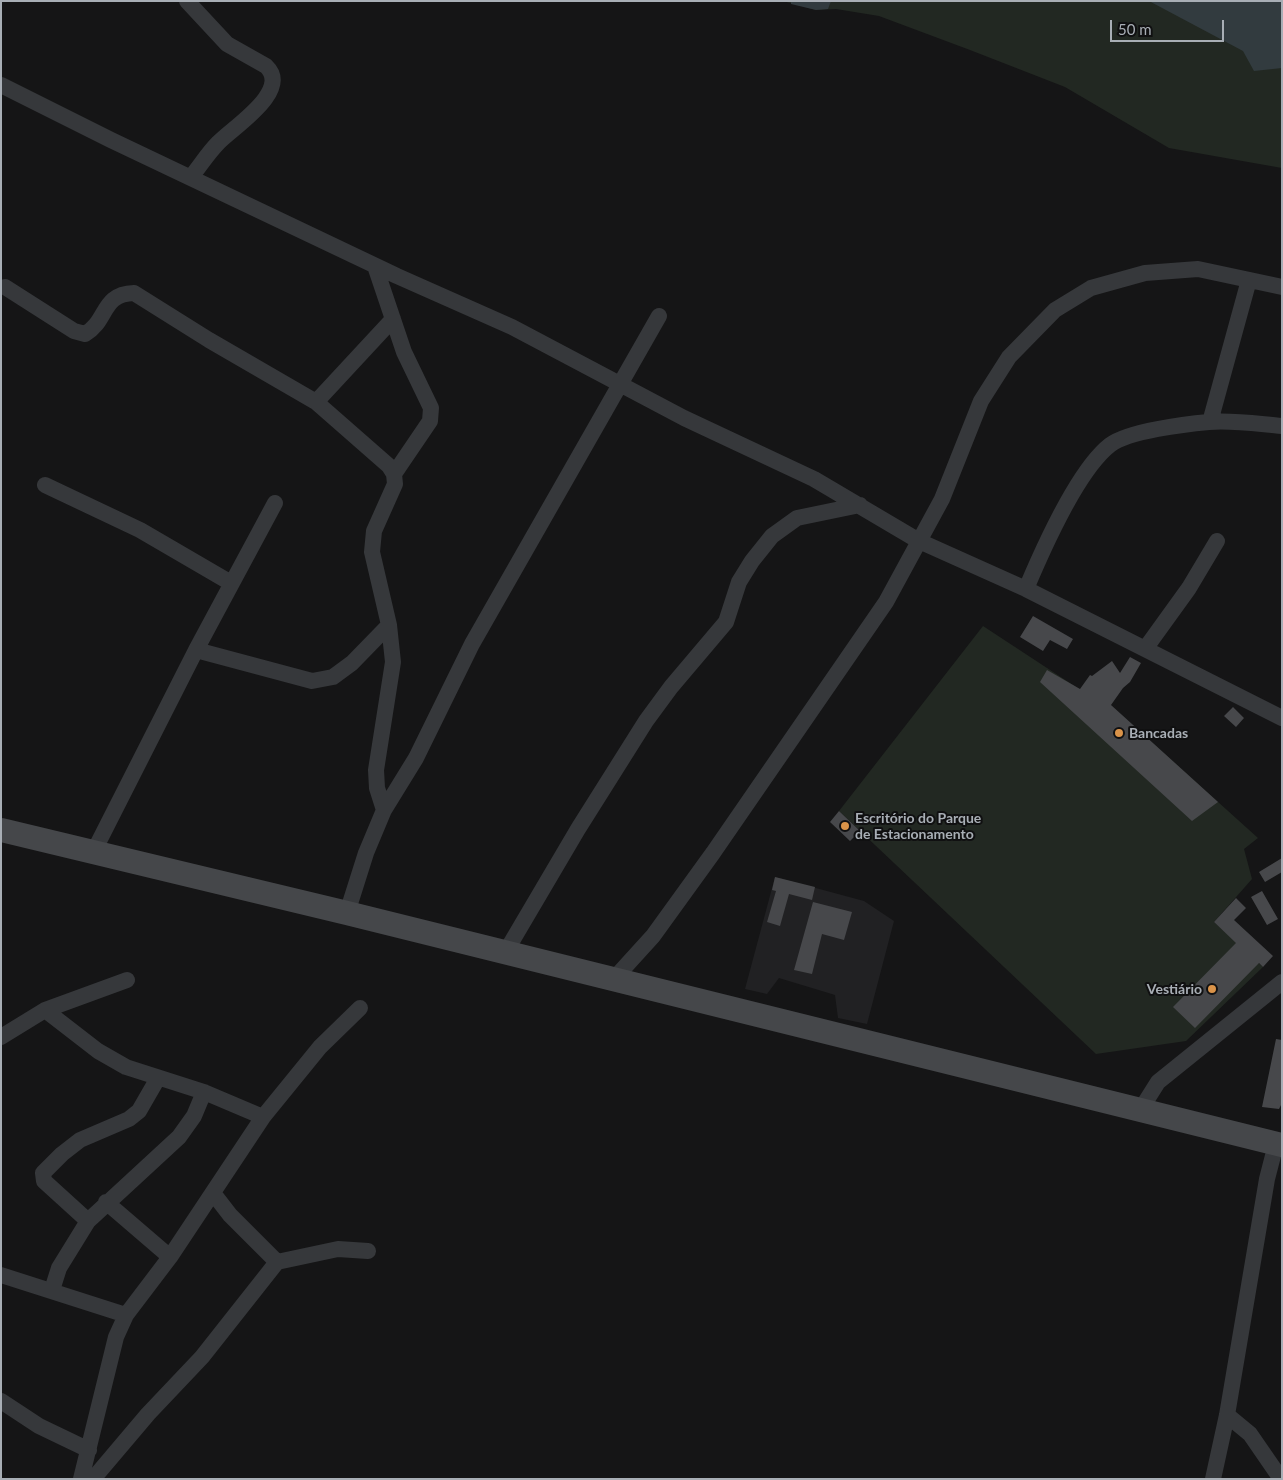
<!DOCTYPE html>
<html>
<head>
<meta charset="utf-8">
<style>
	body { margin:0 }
	#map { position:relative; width:1283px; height:1480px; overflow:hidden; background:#151516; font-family:Lato,sans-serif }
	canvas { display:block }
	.frame { position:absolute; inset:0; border:2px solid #a8aeb5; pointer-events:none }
	.scale { position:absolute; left:1110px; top:20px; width:114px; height:22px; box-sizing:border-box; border:2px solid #a8aeb5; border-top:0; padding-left:6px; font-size:15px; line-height:18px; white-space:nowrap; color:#a8aeb5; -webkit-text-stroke:4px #101011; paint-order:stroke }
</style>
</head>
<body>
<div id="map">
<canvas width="1283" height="1480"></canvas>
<div class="frame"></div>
<div class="scale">50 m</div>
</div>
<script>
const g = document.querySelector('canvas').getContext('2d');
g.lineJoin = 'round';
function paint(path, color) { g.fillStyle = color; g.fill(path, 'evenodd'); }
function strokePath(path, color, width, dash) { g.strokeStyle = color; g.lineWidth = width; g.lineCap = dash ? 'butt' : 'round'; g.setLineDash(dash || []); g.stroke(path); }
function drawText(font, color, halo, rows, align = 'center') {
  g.font = font + ' Lato,sans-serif'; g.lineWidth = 4; g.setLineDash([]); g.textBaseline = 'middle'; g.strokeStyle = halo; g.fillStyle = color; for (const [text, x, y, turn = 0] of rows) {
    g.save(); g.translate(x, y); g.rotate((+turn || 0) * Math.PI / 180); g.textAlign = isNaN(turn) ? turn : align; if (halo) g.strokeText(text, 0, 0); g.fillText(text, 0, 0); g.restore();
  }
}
paint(new Path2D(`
	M775 877 864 901 894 921 867 1024 838 1018 835 995 779 978 767 994 745 989Z`), '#212123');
paint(new Path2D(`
	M783 1H1282V168L1169 148 1065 87 970 50 879 16 836 9 816 10Z
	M983 626 1108 708 1115 709 1258 838 1244 849 1252 879 1214 922 1263 967 1186 1041 1096 1054 839 811Z`), '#222822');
paint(new Path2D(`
	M791 1H831L828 9 816 10 791 4Z
	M1149 1H1282V68L1254 71 1243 51Z`), '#323b3f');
paint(new Path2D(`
	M1033 616 1073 639 1067 649 1050 640 1043 651 1020 637Z
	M1130 657 1141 663 1130 682 1123 688 1111 705 1218 802 1192 821 1040 682 1047 670 1080 689 1090 675 1092 676 1112 661 1120 673Z
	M1233 707 1244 718 1236 727 1224 716Z
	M839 811 860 831 850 841 830 822Z
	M1282 858V872L1265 882 1259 872Z
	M775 877 815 887 812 900 789 894 780 926 767 922 776 891 772 890Z
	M1262 891 1278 919 1267 925 1251 897Z
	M1236 898 1246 908 1234 920 1273 956 1263 967 1259 963 1195 1028 1173 1007 1236 943 1214 922Z
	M813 902 852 912 844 940 822 934 812 974 794 970Z
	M1276 1039 1282 1040V1103L1279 1109 1262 1107Z`), '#47484b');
strokePath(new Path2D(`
	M187 1 227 44 266 66C292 91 233 127 218 143 208 153 200 166 191 177
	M1 85 111 140 397 276 512 327 684 418 814 479 919 541 1026 589 1282 718
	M375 266 404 352 431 408 430 421 394 474
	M5 287 74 331 85 334C108 321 101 294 134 293L209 340 316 402 389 466 394 474 395 484 374 531 372 552 389 625 393 662 376 770 377 788 384 810
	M316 402 393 319
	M1210 422 1249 280
	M45 485 140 530 231 583
	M1026 589C1042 551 1078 470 1110 445 1128 431 1186 424 1209 422 1233 420 1258 424 1282 426
	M1145 649 1189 588 1217 541
	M196 650 312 681 333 677 352 663 389 625
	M93 853 196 650 275 503
	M347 913 366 853 384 810 416 758 472 644 659 316
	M505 953 578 829 646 721 671 687 726 622 739 582 752 561 772 536 797 518 860 505
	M613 980 653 936 713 853 886 602 942 499 981 401 1009 357 1055 310 1091 288 1145 273 1198 269 1282 287
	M45 1010 98 1051 126 1067 204 1092 263 1117
	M1 1037 45 1010 127 980
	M1141 1109 1158 1082 1282 982
	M213 1193 230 1215 277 1262 338 1249 368 1251
	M106 1202 170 1257
	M88 1221 44 1181 43 1173 62 1154 80 1140 129 1119 139 1111 158 1078
	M1 1275 126 1315
	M52 1290 59 1268 88 1221 179 1137 194 1116 204 1092
	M1 1401 39 1426 89 1450
	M1227 1415 1250 1434 1281 1479
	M81 1479 116 1337 126 1315 170 1257 263 1117 320 1047 360 1008
	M93 1479 148 1414 202 1357 277 1262
	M1213 1479 1227 1415 1267 1179 1276 1144`), '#36383b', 16);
strokePath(new Path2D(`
	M1 830 347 913 1282 1145`), '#45474a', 24);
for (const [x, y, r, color] of [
	[1119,733,5,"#da9349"],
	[845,826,5,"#da9349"],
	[1212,989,5,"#da9349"]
]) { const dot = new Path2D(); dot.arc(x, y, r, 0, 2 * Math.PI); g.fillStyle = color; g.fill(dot); strokePath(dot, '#101011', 2); }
drawText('bold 14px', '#a8aeb5', '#101011', [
	["Bancadas",1129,733],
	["Escritório do Parque",855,818],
	["de Estacionamento",855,834],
	["Vestiário",1202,989,"right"]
], 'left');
</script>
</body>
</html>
